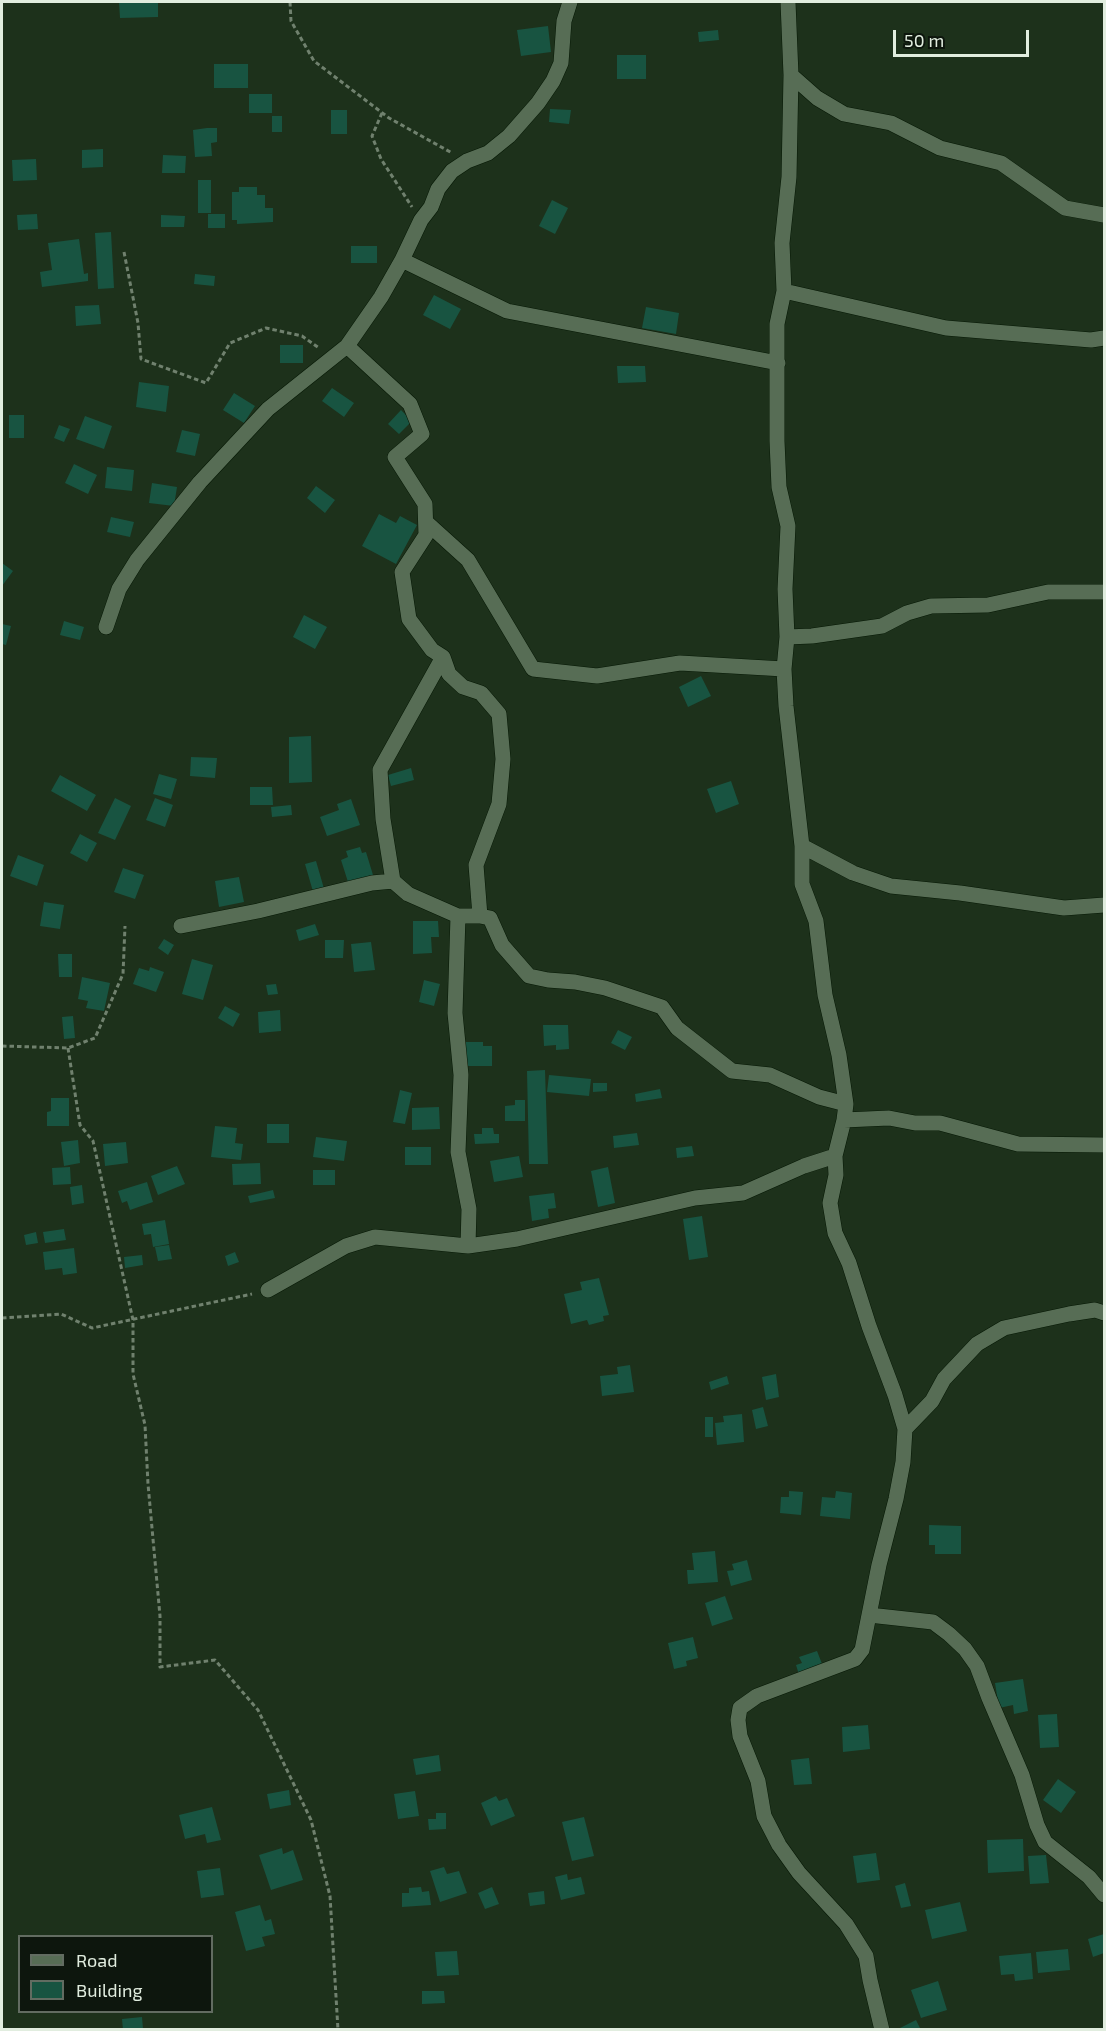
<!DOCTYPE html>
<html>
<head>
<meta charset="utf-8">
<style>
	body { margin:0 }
	#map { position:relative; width:1106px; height:2031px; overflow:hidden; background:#1d311b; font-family:"Exo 2",sans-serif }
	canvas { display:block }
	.frame { position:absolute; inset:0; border:3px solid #e1eddf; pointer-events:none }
	.legend { position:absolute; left:18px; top:1935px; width:195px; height:78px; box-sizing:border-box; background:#0d160d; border:2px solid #626c61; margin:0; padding:8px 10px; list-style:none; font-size:18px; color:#e1eddf }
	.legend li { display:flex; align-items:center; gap:12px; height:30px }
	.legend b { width:30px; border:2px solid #626c61 }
	.scale { position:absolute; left:893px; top:30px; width:136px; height:27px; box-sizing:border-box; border:3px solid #e1eddf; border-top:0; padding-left:8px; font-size:18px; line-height:21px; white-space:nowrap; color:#e1eddf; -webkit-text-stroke:4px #0d160d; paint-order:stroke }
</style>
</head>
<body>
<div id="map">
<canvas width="1106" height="2031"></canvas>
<div class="frame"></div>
<ul class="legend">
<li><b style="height:8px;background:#576d55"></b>Road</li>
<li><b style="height:16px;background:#185441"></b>Building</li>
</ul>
<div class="scale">50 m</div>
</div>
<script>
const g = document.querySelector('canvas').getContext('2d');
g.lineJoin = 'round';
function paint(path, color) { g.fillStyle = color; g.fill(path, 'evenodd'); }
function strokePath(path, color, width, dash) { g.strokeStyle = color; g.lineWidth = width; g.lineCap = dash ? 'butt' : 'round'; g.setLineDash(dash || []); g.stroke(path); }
paint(new Path2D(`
	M119 2H158V17L120 18Z
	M548 26 551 52 521 56 517 30Z
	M718 30 719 40 699 42 698 32Z
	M617 55H646V79H617Z
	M214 64H248V88H214Z
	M249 94H272V113H249Z
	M550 109 571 110 569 124 549 122Z
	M331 110H347V134H331Z
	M272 116H282V132H272Z
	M207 128H217V142L211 143 212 156 195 157 193 130Z
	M103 149V167L82 168V150Z
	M163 155 186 156 185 173H162Z
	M36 159 37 180 13 181 12 160Z
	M198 180H211V213H198Z
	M239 187H257V195H265V208H273V222L237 224V220H232V192H239Z
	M552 200 568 208 555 234 539 226Z
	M37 214 38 229 18 230 17 215Z
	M208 214H225V228H208Z
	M161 215 185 216 184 227H161Z
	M111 232 114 288 98 289 95 233Z
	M79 239 84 274 88 273V281L42 287 40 272 52 270 48 243Z
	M351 246H377V263H351Z
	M195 274 215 276 214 286 194 284Z
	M434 295 461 309 450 329 423 315Z
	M99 305 101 324 76 326 75 306Z
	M646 307 679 313 676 334 642 328Z
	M280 345H303V363H280Z
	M617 366H645L646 382 618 383Z
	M139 382 169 386 166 412 136 407Z
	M332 388 354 403 344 417 322 401Z
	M234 393 255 406 244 423 223 410Z
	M401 410 412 421 399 434 388 424Z
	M9 415H24V438H9Z
	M85 416 112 426 104 449 76 439Z
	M59 425 70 429 64 442 54 438Z
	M182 430 200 434 195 456 176 452Z
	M74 464 97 475 88 494 65 483Z
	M107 467 134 470 132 491 105 488Z
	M152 483 177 487 174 506 149 503Z
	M316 486 335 500 325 513 307 498Z
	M379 514 396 523 400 516 417 525 396 564 362 546Z
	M111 517 134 522 130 537 107 532Z
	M2 563 13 571 2 586Z
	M304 615 327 627 315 649 293 637Z
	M64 621 84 627 80 640 60 635Z
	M2 624 11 626 6 645 2 644Z
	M701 676 711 696 688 707 679 687Z
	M311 736 312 782 289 783V737Z
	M191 757 217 758 215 778 190 776Z
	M411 768 414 780 391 786 388 775Z
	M159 774 177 779 171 799 153 794Z
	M60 775 96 795 87 811 51 791Z
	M731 781 739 804 716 813 707 789Z
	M250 787H272L273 805H250Z
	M115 798 131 806 115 840 98 833Z
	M155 798 173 805 165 827 146 820Z
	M351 799 360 825 327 836 320 817 339 810 337 804Z
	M291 805 292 815 272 817 271 807Z
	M80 834 97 843 87 862 70 853Z
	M360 847 362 853 366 852 373 875 348 882 341 860 348 857 346 851Z
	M18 855 44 865 37 886 10 876Z
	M316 861 325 892 314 895 305 864Z
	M123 868 144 875 135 899 114 892Z
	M239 877 244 902 219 907 215 881Z
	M44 902 64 905 60 929 40 926Z
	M413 921H438L439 937H431L432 953 413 954Z
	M315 924 319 935 299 941 296 930Z
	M164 939 174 945 168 955 158 948Z
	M325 940H344L343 958H325Z
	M371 942 375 970 354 972 351 944Z
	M58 954H72V977H59Z
	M192 959 213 965 203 1000 182 994Z
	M150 967 164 972 156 992 133 984 139 968 149 971Z
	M82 977 110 983 104 1011 86 1008 88 1001 78 999Z
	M424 980 440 984 434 1006 419 1002Z
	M276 984 278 994 268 995 266 985Z
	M225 1006 240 1014 233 1027 218 1018Z
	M280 1010 281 1031 259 1033 258 1012Z
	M73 1016 75 1038 64 1039 62 1017Z
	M543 1025H568L569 1049 556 1050V1045L544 1046Z
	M618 1030 632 1037 625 1050 611 1043Z
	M466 1042H483V1046H492V1066H466Z
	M545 1070 548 1164H529L527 1071Z
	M549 1075 591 1079 589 1096 547 1092Z
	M593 1083H607V1091L593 1092Z
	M660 1089 662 1098 636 1102 635 1094Z
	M400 1090 412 1093 405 1124 393 1122Z
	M51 1098H69V1126H47V1112L51 1111Z
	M515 1100H525V1121H505V1106L515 1105Z
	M439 1107 440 1129 412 1130V1108Z
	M267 1124H289V1143H267Z
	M215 1126 237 1128 235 1143 243 1144 241 1160 211 1157Z
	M482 1128H493L494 1134H499V1143L475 1144 474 1134H482Z
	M637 1133 639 1145 614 1148 613 1136Z
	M316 1137 347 1141 344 1161 313 1157Z
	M78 1140 80 1163 64 1166 61 1142Z
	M126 1142 128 1163 105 1166 103 1144Z
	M692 1146 694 1156 677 1158 676 1148Z
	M405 1147H431V1165H405Z
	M519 1156 523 1177 494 1182 490 1161Z
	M260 1163 261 1184 233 1185 232 1164Z
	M177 1166 185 1184 158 1195 151 1176Z
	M70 1167 71 1184 53 1185 52 1168Z
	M608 1167 615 1203 598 1207 591 1171Z
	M313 1170H335V1185H313Z
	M147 1182 153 1202 130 1210 127 1201 122 1203 118 1191Z
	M82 1185 84 1203 72 1205 70 1187Z
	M273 1190 275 1198 250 1203 248 1196Z
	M554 1193 556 1208 548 1209 549 1218 532 1221 529 1196Z
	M702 1216 708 1257 689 1260 683 1219Z
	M165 1220 169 1244 153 1247 151 1234 144 1235 142 1224Z
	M64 1229 66 1240 45 1243 43 1232Z
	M36 1232 38 1243 26 1245 24 1235Z
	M169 1245 172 1259 158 1261 155 1247Z
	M74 1248 77 1273 63 1275 62 1268 45 1270 43 1252Z
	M235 1252 239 1262 228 1266 225 1256Z
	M142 1255 143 1265 125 1268 124 1257Z
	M599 1278 609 1315 603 1316 604 1321 589 1325 587 1320 571 1324 564 1294 582 1290 580 1282Z
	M630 1365 634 1392 602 1396 600 1376 618 1374 617 1367Z
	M776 1374 779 1397 766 1400 762 1377Z
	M727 1376 729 1384 711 1390 709 1382Z
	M763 1407 768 1426 756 1429 752 1410Z
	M742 1414 744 1442 717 1445 715 1423 724 1422 723 1416Z
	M705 1417H713V1437H705Z
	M789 1491 803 1492 801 1515 780 1513 781 1497H789Z
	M836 1491 852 1493 850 1519 820 1516 822 1497 835 1498Z
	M929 1525 961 1526V1554H935V1545H929Z
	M715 1551 718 1582 688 1584 687 1570H694L692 1553Z
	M747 1560 752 1580 731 1586 727 1571 734 1570 732 1564Z
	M725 1596 733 1619 712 1626 705 1603Z
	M693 1637 698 1658 686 1661 687 1666 674 1669 668 1643Z
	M817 1651 824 1669 800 1678 796 1665 802 1663 799 1657Z
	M1023 1679 1028 1711 1014 1714 1013 1705 999 1708 995 1683Z
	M1057 1714 1059 1747 1040 1748 1038 1715Z
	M868 1725 870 1749 843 1752 842 1727Z
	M439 1755 441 1771 416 1775 413 1759Z
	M809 1758 812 1784 794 1785 791 1760Z
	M1058 1779 1076 1792 1061 1813 1043 1800Z
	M289 1790 291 1805 270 1809 267 1794Z
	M415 1791 419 1816 398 1819 394 1794Z
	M496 1796 499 1801 507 1798 515 1816 491 1826 481 1803Z
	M212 1807 221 1840 207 1843 205 1834 185 1839 179 1815Z
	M436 1813H446V1829L429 1830 428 1819H436Z
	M584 1817 594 1856 572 1861 562 1822Z
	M1023 1839 1024 1871 988 1873 987 1840Z
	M282 1848 283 1854 293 1850 303 1880 271 1890 259 1855Z
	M876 1853 880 1880 857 1883 853 1856Z
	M1046 1855 1049 1883 1030 1884 1028 1856Z
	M444 1867 447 1874 459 1871 467 1893 440 1902 430 1871Z
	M220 1868 224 1895 201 1898 197 1871Z
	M567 1874 568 1880 581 1877 585 1894 561 1900 555 1877Z
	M905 1883 911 1906 901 1908 895 1886Z
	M421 1887 422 1892 429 1891 431 1905 402 1907V1893H409V1888Z
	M492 1887 499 1904 485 1909 478 1893Z
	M544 1891 545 1904 530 1906 528 1893Z
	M960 1902 967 1931 932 1939 925 1910Z
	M260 1905 265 1921 271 1919 275 1934 262 1937 265 1946 246 1951 235 1912Z
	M1104 1934V1953L1093 1957 1088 1939Z
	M1068 1949 1070 1970 1038 1973 1036 1952Z
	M457 1951 459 1975 437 1976 435 1952Z
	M1031 1953 1033 1979 1015 1981 1014 1974 1001 1975 999 1956Z
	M938 1981 947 2010 921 2018 911 1990Z
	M422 1991H444L445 2003 422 2004Z
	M142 2017 143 2029 123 2030 122 2019Z
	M916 2020 921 2030H901L900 2028Z`), '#185441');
const minor = new Path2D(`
	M788 2 791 75 789 177 782 243 784 291 777 324V441L779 487 788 526 785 589 787 637 784 669 786 706 802 846V884L816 921 825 995 839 1055 846 1104 844 1120 835 1156 836 1175 830 1203 835 1233 849 1263 869 1326 895 1395 905 1429 903 1462 896 1499 879 1565 862 1650 855 1659 757 1696 740 1708 738 1720 740 1736 758 1781 764 1816 779 1845 799 1873 846 1924 866 1956 870 1980 882 2030
	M791 75 817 98 844 114 891 123 940 148 1001 163 1065 208 1104 215
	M402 260 507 311 778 363
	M784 291 946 328 1091 340 1104 338
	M347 346 410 404 422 434 395 457 425 504 426 535 402 572 409 619 432 650 443 657 449 674 463 687 481 693 499 714 503 759 499 804 476 865 480 916
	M426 522 468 560 533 669 597 676 680 663 784 669
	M106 627 119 589 137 560 200 482 268 409 347 346 381 297 402 260 421 220 431 207 438 189 452 171 467 161 488 153 509 136 538 103 553 81 561 63 564 21 570 2
	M787 637 812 636 882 626 907 613 931 606 988 605 1048 592H1104
	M802 846 853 873 891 886 960 893 1064 908 1104 905
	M393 881 408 894 458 916
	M181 926 258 911 372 883 393 881 383 819 380 770 443 657
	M844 1120 889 1118 915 1123H940L1018 1144 1104 1145
	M468 1246 469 1209 458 1152 461 1075 455 1013 458 916H480L490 918 502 945 529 976 548 980 575 982 605 988 662 1007 677 1028 732 1071 770 1075 819 1097 846 1104
	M268 1290 346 1246 375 1237 468 1246 517 1239 695 1198 743 1193 804 1166 835 1156
	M905 1429 932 1401 944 1379 977 1344 1004 1328 1069 1314 1095 1310 1104 1313
	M869 1615 933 1622 949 1634 965 1649 977 1666 989 1698 1022 1775 1037 1825 1045 1842 1089 1877 1104 1895`);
strokePath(minor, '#061805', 16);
strokePath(new Path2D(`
	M290 2 291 21 314 61 389 118 452 153
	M382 113 372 136 381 159 412 207
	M124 252 138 323 141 359 206 383 230 343 266 328 302 336 319 348
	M2 1046 68 1048 95 1038 123 974 125 926
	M68 1048 80 1125 93 1141 133 1320V1374L145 1425 148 1484 160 1616V1667L215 1660 258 1710 311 1820 330 1896 338 2030
	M2 1318 61 1314 92 1328 252 1294`), '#70816e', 3, [4.5, 3]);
strokePath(minor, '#576d55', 15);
</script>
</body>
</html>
